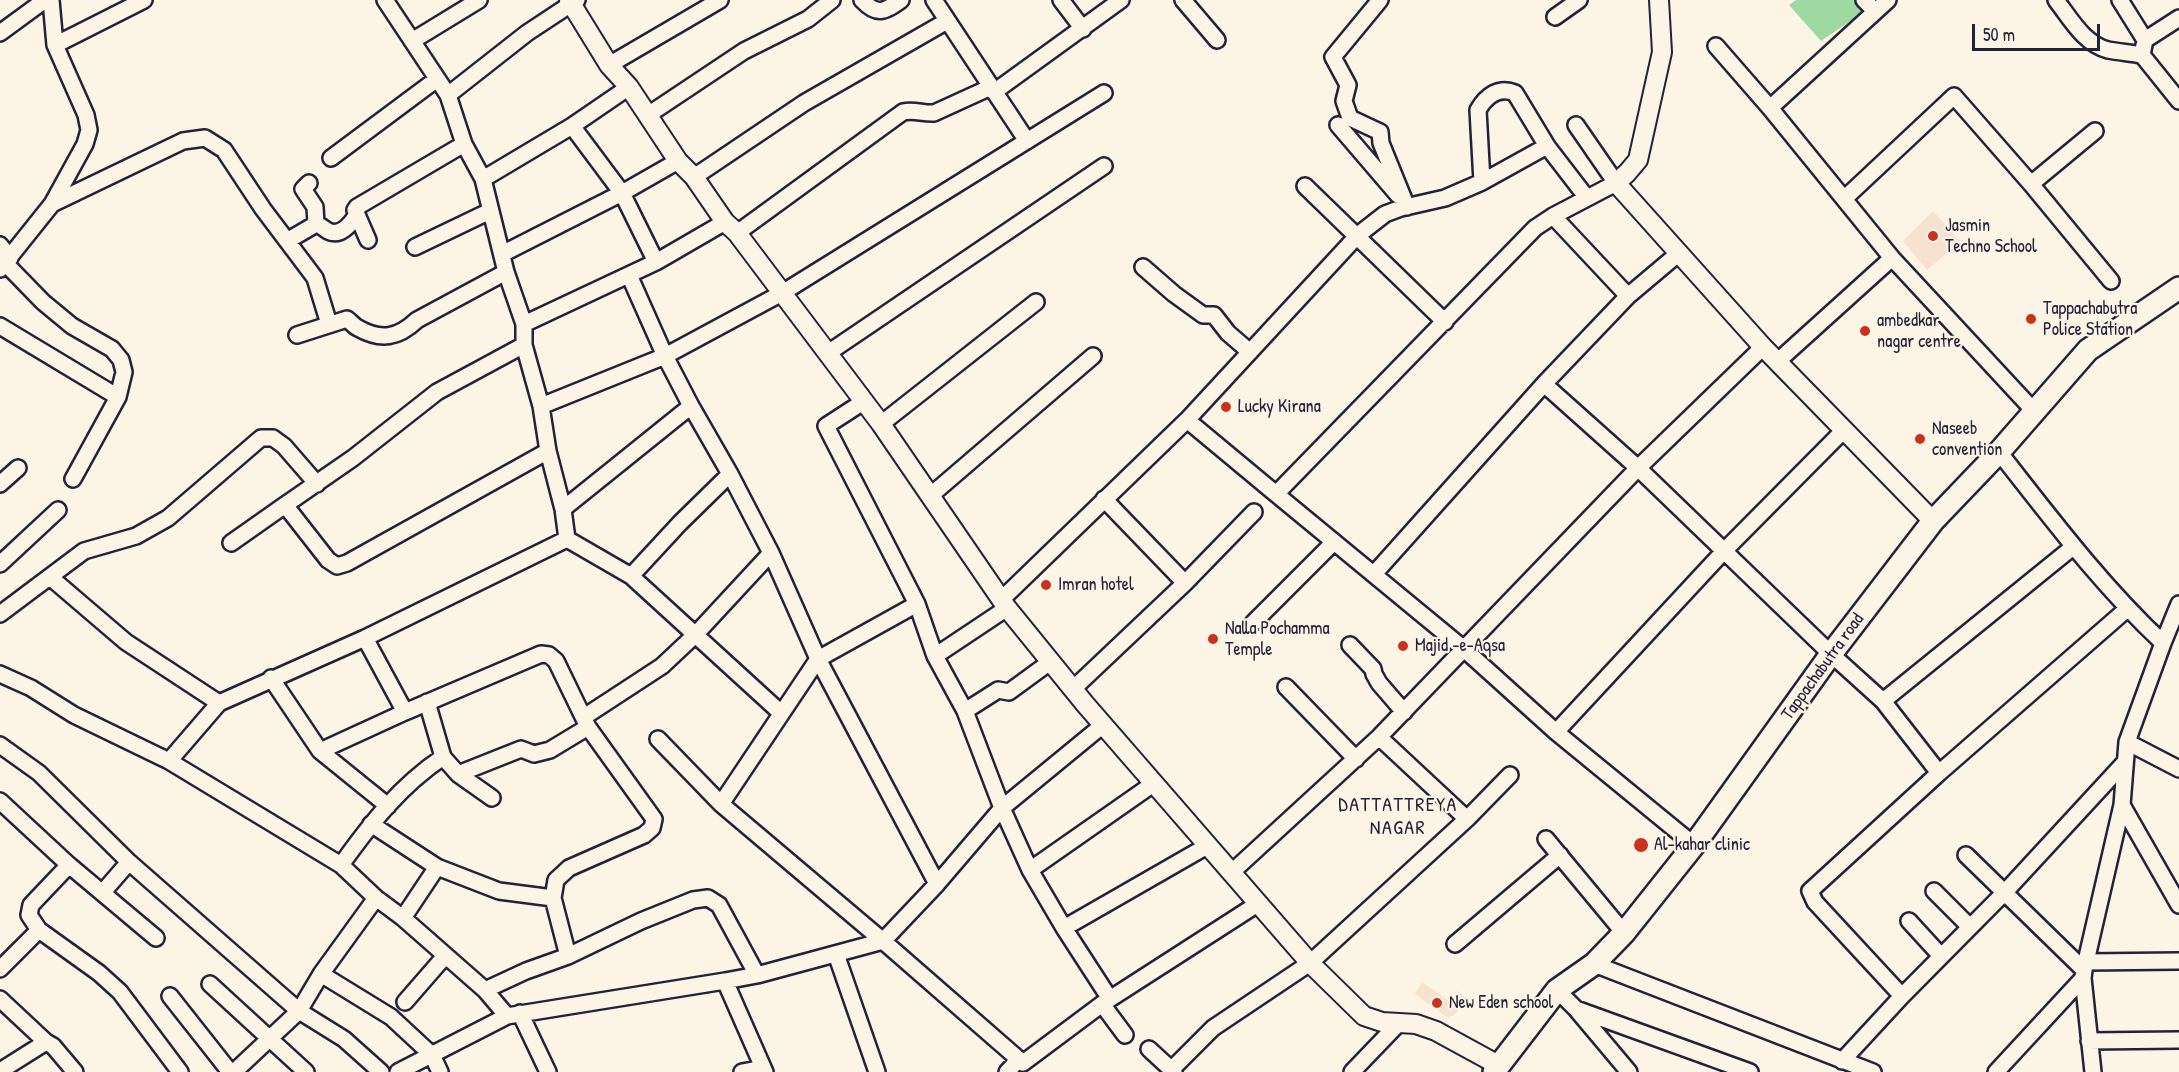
<!DOCTYPE html>
<html>
<head>
<meta charset="utf-8">
<style>
	body { margin:0 }
	#map { position:relative; width:2179px; height:1072px; overflow:hidden; background:#fcf5e5; font-family:"Patrick Hand",sans-serif }
	canvas { display:block }
	.scale { position:absolute; left:1972px; top:24px; width:128px; height:27px; box-sizing:border-box; border:3px solid #22223b; border-top:0; padding-left:8px; font-size:18px; line-height:21px; white-space:nowrap; color:#22223b; -webkit-text-stroke:4px #fcf5e5; paint-order:stroke }
</style>
</head>
<body>
<div id="map">
<canvas width="2179" height="1072"></canvas>
<div class="scale">50 m</div>
</div>
<script>
const g = document.querySelector('canvas').getContext('2d');
g.lineJoin = 'round';
function paint(path, color) { g.fillStyle = color; g.fill(path, 'evenodd'); }
function strokePath(path, color, width, dash) { g.strokeStyle = color; g.lineWidth = width; g.lineCap = dash ? 'butt' : 'round'; g.setLineDash(dash || []); g.stroke(path); }
function drawText(font, color, halo, rows, align = 'center') {
  g.font = font + ' "Patrick Hand",sans-serif'; g.lineWidth = 4.5; g.setLineDash([]); g.textBaseline = 'middle'; g.strokeStyle = halo; g.fillStyle = color; for (const [text, x, y, turn = 0] of rows) {
    g.save(); g.translate(x, y); g.rotate((+turn || 0) * Math.PI / 180); g.textAlign = isNaN(turn) ? turn : align; if (halo) g.strokeText(text, 0, 0); g.fillText(text, 0, 0); g.restore();
  }
}
paint(new Path2D(`
	M1933 211 1961 242 1927 270 1903 241Z
	M1422 982 1449 1001 1458 991 1468 1000 1455 1014 1448 1018 1415 994Z`), '#f7e1d0');
paint(new Path2D(`
	M1796 0H1881L1821 41 1789 5Z`), '#9dd9a0');
const minor = new Path2D(`
	M385 0 448 95 464 144 483 179 506 272 524 324V345L541 406 548 451 563 509 567 539 631 576 680 523 730 474 771 553 818 659 721 804
	M862 0C877 16 884 12 901 0
	M934 0 1027 141
	M1061 0 1083 29
	M1183 0 1217 40
	M1380 0 1333 57 1348 85 1344 101 1350 118 1380 132 1381 143 1407 207
	M1864 0 1875 11
	M1888 0 1770 108 1892 258 2034 411
	M2056 0C2070 18 2084 44 2108 50 2119 52 2131 53 2142 55
	M2120 0 2145 40 2179 18
	M1555 17 1579 0
	M0 33 45 0
	M412 41 479 0
	M55 45 144 0
	M2144 45 2142 55 2179 101
	M1716 46 1770 108
	M609 65 720 0
	M994 92 1121 0
	M448 95 527 33 577 0
	M648 115 744 51 808 19 832 0
	M1338 125 1398 195
	M572 126 622 193 656 262
	M2095 131 2031 184 2111 281
	M331 158 437 79
	M694 177 804 103 947 21
	M483 179 572 126 629 87
	M1482 182 1478 110C1486 96 1499 86 1515 93L1547 146
	M309 183 303 189 315 207 316 224
	M1305 186 1445 322
	M1844 199 1954 96 2031 184
	M52 204 183 141 205 138 224 150 263 209 315 278 329 324
	M1553 216 1616 183 1576 125
	M737 233 903 112C914 109 923 114 934 113L991 87
	M368 240 355 210 357 207 464 144
	M287 241 316 224C321 225 324 229 328 231 340 237 350 225 356 216
	M0 245 10 258
	M415 247 490 211
	M502 254 622 193 678 161
	M5 263 43 302 72 326 112 349 121 360 124 372 118 397 73 479
	M1143 267 1174 294 1203 315H1214L1228 333 1250 352
	M0 269 52 204 85 144 89 130 86 115 55 45 51 0
	M629 275 665 356 691 406
	M524 324 656 262 725 222
	M0 326 118 397
	M297 335 347 319C351 322 354 326 358 328 381 341 398 338 417 320L506 272
	M828 353 1104 166
	M1778 361 1892 258
	M1544 384 1638 468 1831 654 1883 701 1939 773 2127 609
	M863 402 826 426 917 604 935 656 965 711 1002 808 1030 870 1064 928 1110 999
	M541 406 665 356 782 293 1104 93
	M1187 420 1358 235 1385 214 1401 208 1445 198 1482 182 1547 146 1587 198
	M881 424 1036 302
	M1999 452C2051 518 2101 585 2163 643
	M0 484 18 468
	M1276 494 1464 649 1556 732 1694 845
	M930 496 1093 356
	M1104 499 1185 583
	M285 505 353 458 437 392 524 345
	M563 509 691 406 730 474
	M567 539 365 638 219 703 169 761 341 865 376 898 403 918 485 990 507 1016 725 981
	M231 543 285 505 328 560 337 566 347 563 548 451
	M0 564 58 510
	M1374 574 1544 384 1628 296 1679 253
	M631 576 781 713
	M50 577 126 642 219 703
	M1002 599 1187 420 1276 494 1535 228 1553 216 1628 296
	M917 604 818 659 937 884
	M0 614 84 551 136 536 168 518 261 438H273L284 446 317 484
	M1253 623 1334 542
	M365 638 405 712 541 654 549 655 556 661 588 727 654 819 652 828 644 835 569 868 556 880 553 898 568 956
	M1350 645 1373 669 1374 674 1379 683 1404 712
	M935 656 1007 608
	M0 674 31 688 74 715 169 761
	M271 678 320 751
	M1286 687 1356 759
	M1073 689 1185 583 1254 512
	M1883 701 2073 547
	M427 702 443 757 458 774 492 798
	M965 711 998 690 1009 692 1050 662
	M584 717 662 666 695 635 771 553
	M1556 732 1724 551 1844 430
	M1379 737 1467 819
	M658 739 721 804 883 941 1023 1063 1102 1004 1259 903
	M2127 742 2179 769
	M0 745 39 773 129 862 299 1011 344 1039 381 1072
	M458 774 521 749 534 754 550 750 588 727
	M0 801 69 865 156 938
	M2122 805 2179 905
	M388 806 320 751 405 712
	M371 824 437 867 403 918
	M1546 839 1624 933
	M1966 855 2084 970
	M69 865 31 905 29 915 39 930 99 973 120 992 180 1072
	M341 865C371 823 400 786 443 757
	M437 867 499 891 553 898
	M1030 870 1153 784
	M1232 872 1379 737 1638 468 1763 347
	M1934 891 1970 927
	M103 892 129 862
	M1909 921 1941 956
	M1064 928 1207 846
	M1455 944 1560 855
	M836 954 877 1072
	M2086 962 2179 961
	M1594 964 1873 1072
	M0 969 39 930
	M321 974 391 1017 432 1055 440 1072
	M210 984 306 1072
	M485 990 526 971 568 956 641 921 693 900 708 898 719 905 757 975
	M1557 990 1576 1009 1629 1072
	M170 996 230 1072
	M1902 996 1815 902 1810 891 1939 773
	M0 999 46 1042 53 1046 75 1072
	M405 1002 445 956
	M1102 1004 1125 1035
	M1576 1009 1750 1072
	M520 1013 548 1072
	M2089 1041 2179 1040
	M1149 1049 1174 1072
	M1842 1061 1902 996 2005 892 2125 762
	M1171 1070 1213 1028 1310 963 1467 819 1510 775
	M0 1071 46 1042
	M234 1072 299 1011 321 974 376 898
	M398 1072 507 1016
	M742 1072 763 1068
	M765 1072 725 981 757 975 883 941 937 884 1002 808 1103 725
	M1007 1072 1019 1059
	M1352 1072 1398 1024
	M1996 1072 2083 978
	M2093 1072 2083 978 2084 970 2122 805 2127 742 2163 643 2179 604`);
const tertiary = new Path2D(`
	M569 0 609 65 629 87 678 161 694 177 725 222 737 233 881 424 1007 608 1085 704 1310 963 1364 1016 1382 1022 1416 1024 1436 1031 1500 1066
	M1659 0 1662 52 1638 160 1627 173 1616 183 1763 347 1933 521`);
const secondary = new Path2D(`
	M1494 1072 1557 990 1594 964 1624 933 1694 845 1831 654 1933 521 1999 452 2088 350 2179 288`);
strokePath(minor, '#22223b', 20);
strokePath(tertiary, '#22223b', 22);
strokePath(secondary, '#22223b', 26);
strokePath(minor, '#fcf5e5', 15);
strokePath(tertiary, '#fcf5e5', 18);
strokePath(secondary, '#fcf5e5', 21);
for (const [x, y, r, color] of [
	[1933,236,6,"#c8321e"],
	[2031,319,6,"#c8321e"],
	[1865,331,6,"#c8321e"],
	[1226,407,6,"#c8321e"],
	[1920,439,6,"#c8321e"],
	[1046,585,6,"#c8321e"],
	[1213,639,6,"#c8321e"],
	[1403,646,6,"#c8321e"],
	[1641,845,8,"#c8321e"],
	[1437,1003,6,"#c8321e"]
]) { const dot = new Path2D(); dot.arc(x, y, r, 0, 2 * Math.PI); g.fillStyle = color; g.fill(dot); strokePath(dot, '#fcf5e5', 2); }
drawText('18px', '#22223b', '#fcf5e5', [
	["Jasmin",1945,226],
	["Techno School",1945,247],
	["Tappachabutra",2043,309],
	["Police Station",2043,330],
	["ambedkar",1877,321],
	["nagar centre",1877,342],
	["Lucky Kirana",1238,407],
	["Naseeb",1932,429],
	["convention",1932,450],
	["Imran hotel",1058,585],
	["Nalla Pochamma",1225,629],
	["Temple",1225,650],
	["Majid -e-Aqsa",1415,646],
	["Al-kahar clinic",1654,845],
	["New Eden school",1449,1003]
], 'left');
drawText('18px', '#22223b', '#fcf5e5', [
	["Tappachabutra road",1823,667,-54]
]);
g.letterSpacing = '1.5px';
drawText('20px', '#22223b', '#fcf5e5', [
	["DATTATTREYA",1398,806],
	["NAGAR",1398,829]
]);
g.letterSpacing = '0px';
</script>
</body>
</html>
